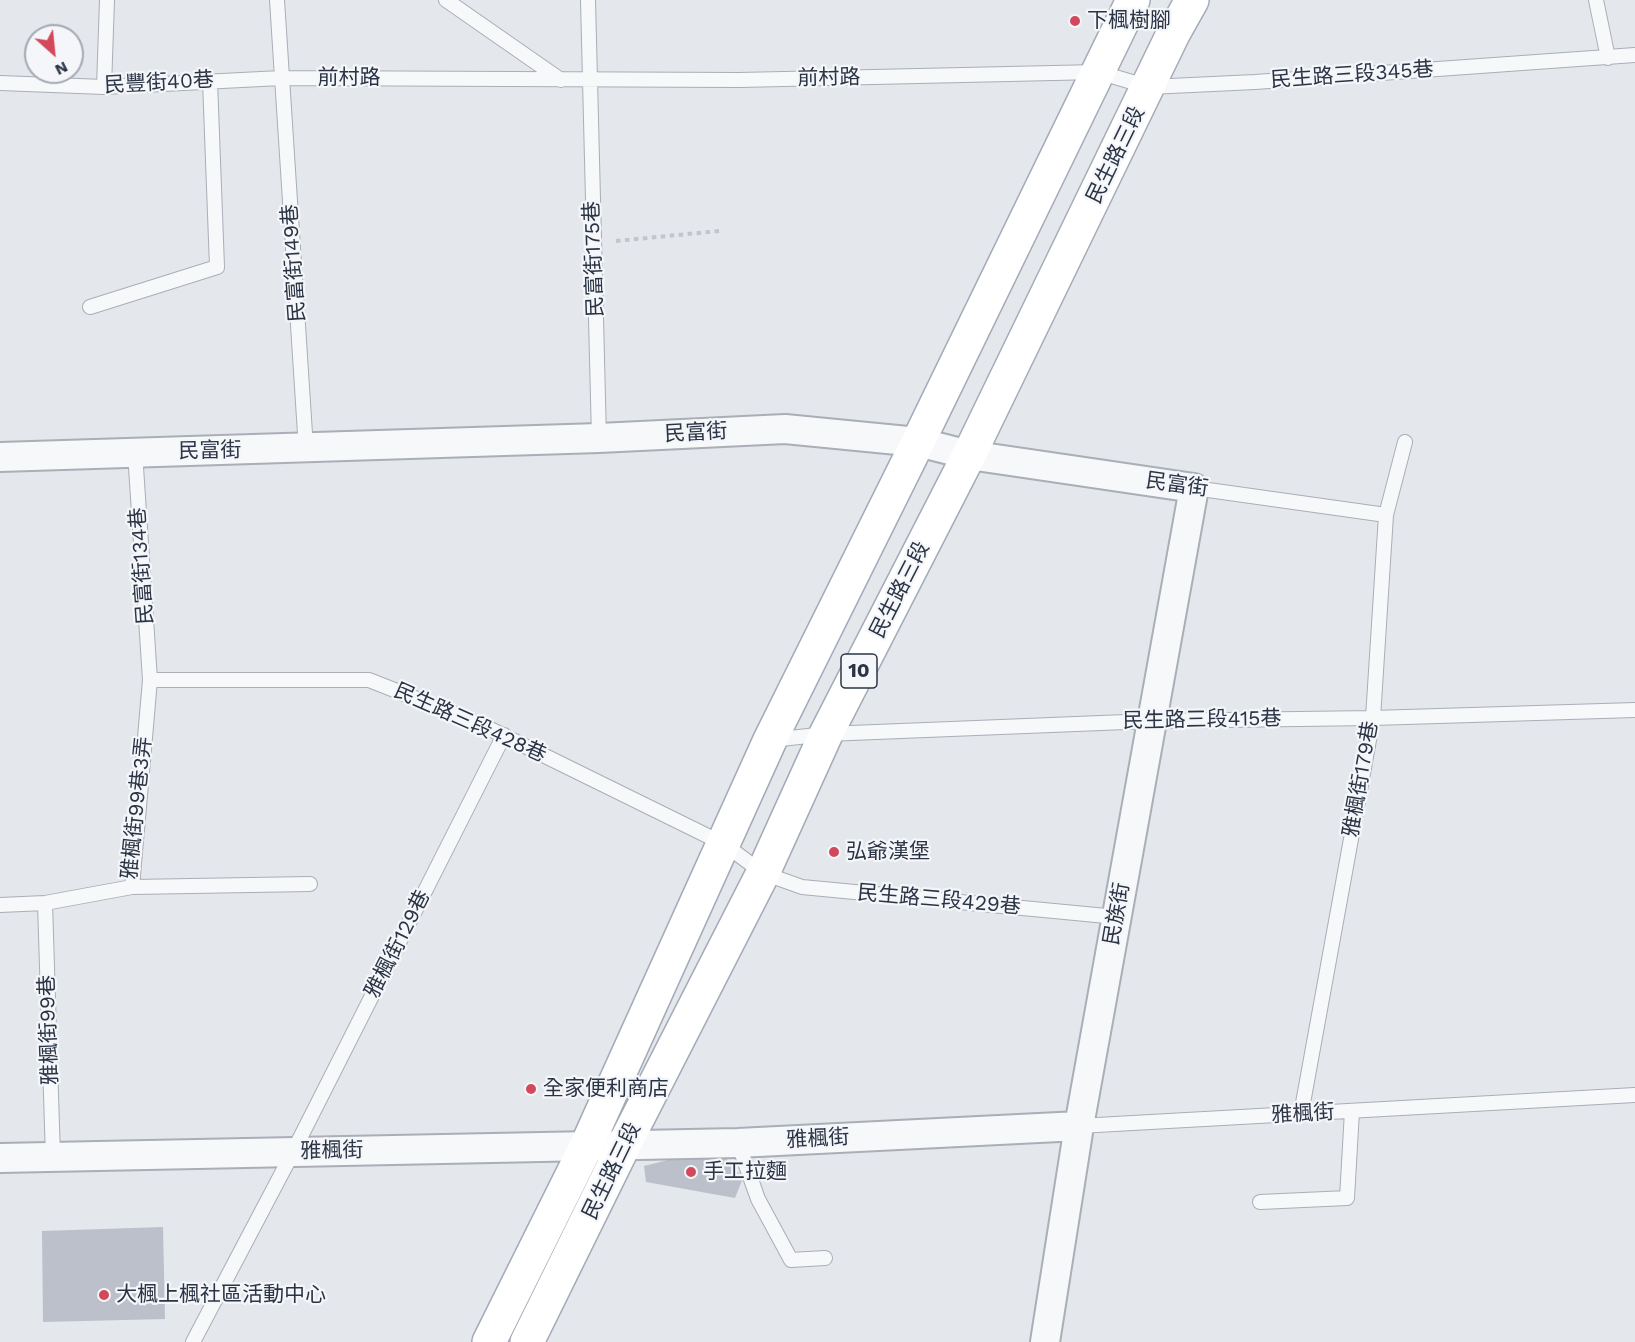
<!DOCTYPE html>
<html>
<head>
<meta charset="utf-8">
<style>
	body { margin:0 }
	#map { position:relative; width:1635px; height:1342px; overflow:hidden; background:#e4e7ec; font-family:"Work Sans",sans-serif }
	canvas { display:block }
	.north { position:absolute; left:24px; top:24px; width:60px; height:60px; box-sizing:border-box; background:#f4f6f9; border:2px solid #a4a8b1; border-radius:50%; rotate:153deg; font-size:16px; font-weight:700; line-height:24px; text-align:center; color:#2b3445 }
	.north::after { content:''; display:block; margin:auto; width:21px; height:27px; background:#d1495b; clip-path:polygon(50% 0,100% 100%,50% 72%,0 100%) }
</style>
</head>
<body>
<div id="map">
<canvas width="1635" height="1342"></canvas>
<div class="north">N</div>
</div>
<script>
const g = document.querySelector('canvas').getContext('2d');
g.lineJoin = 'round';
function paint(path, color) { g.fillStyle = color; g.fill(path, 'evenodd'); }
function strokePath(path, color, width, dash) { g.strokeStyle = color; g.lineWidth = width; g.lineCap = dash ? 'butt' : 'round'; g.setLineDash(dash || []); g.stroke(path); }
function drawText(font, color, halo, rows, align = 'center') {
  g.font = font + ' "Work Sans","Noto Sans TC",sans-serif'; g.lineWidth = 4.5; g.setLineDash([]); g.textBaseline = 'middle'; g.strokeStyle = halo; g.fillStyle = color; for (const [text, x, y, turn = 0] of rows) {
    g.save(); g.translate(x, y); g.rotate((+turn || 0) * Math.PI / 180); g.textAlign = isNaN(turn) ? turn : align; if (halo) g.strokeText(text, 0, 0); g.fillText(text, 0, 0); g.restore();
  }
}
paint(new Path2D(`
	M725 1157 743 1178 735 1198 646 1182 644 1166 676 1158Z
	M163 1227 165 1319 43 1322 42 1231Z`), '#bbc0ca');
const lane = new Path2D(`
	M277 0 306 449
	M446 0 561 80
	M588 0 599 438
	M1596 0 1608 58
	M0 83 104 87 281 78 739 80 1098 72 1149 87 1255 82 1635 55
	M104 87 107 0
	M90 307 217 267 210 81
	M1194 488 1386 515
	M150 680H369L478 723 724 844 763 873 802 887 1117 917
	M772 740 826 734 1151 721 1373 718 1635 710
	M132 887 310 884
	M45 903 53 1158
	M0 905 45 903 132 887 150 680 135 452
	M1301 1114 1373 718 1386 515 1405 442
	M1079 1126 1635 1095
	M738 1143 758 1199 791 1260 825 1258
	M1260 1202 1347 1198 1352 1111
	M193 1342 293 1152 504 735`);
const street = new Path2D(`
	M0 457 599 438 785 429 918 442 969 455 1194 488 1079 1126 1045 1342
	M0 1158 738 1143 1079 1126`);
const primary = new Path2D(`
	M489 1342 587 1145 770 740 918 442 1133 0
	M527 1342 624 1145 763 873 826 734 969 455 1173 34 1192 0`);
strokePath(lane, '#a9aeb7', 16);
strokePath(street, '#a9aeb7', 32);
strokePath(primary, '#a3abb8', 36);
strokePath(new Path2D(`
	M616 241 719 231`), '#c2c5cb', 4, [4.5, 4.5]);
strokePath(lane, '#f7f8fa', 14);
strokePath(street, '#f7f8fa', 28);
strokePath(primary, '#fff', 33);
for (const [x, y, r, color] of [
	[1075,21,6,"#d1495b"],
	[834,852,6,"#d1495b"],
	[531,1089,6,"#d1495b"],
	[691,1172,6,"#d1495b"],
	[104,1295,6,"#d1495b"]
]) { const dot = new Path2D(); dot.arc(x, y, r, 0, 2 * Math.PI); g.fillStyle = color; g.fill(dot); strokePath(dot, '#f4f6f9', 2); }
for (const [x, y, w] of [
	[859,671,36]
]) { const box = new Path2D(); box.roundRect(x - w / 2, y - 17, w, 34, 4.5); g.fillStyle = '#f4f6f9'; g.fill(box); strokePath(box, '#2b3445', 1.5); }
drawText('bold 20px', '#2b3445', null, [
	["10",859,671]
]);
drawText('21px', '#2b3445', '#f4f6f9', [
	["下楓樹腳",1087,21],
	["弘爺漢堡",846,852],
	["全家便利商店",543,1089],
	["手工拉麵",703,1172],
	["大楓上楓社區活動中心",116,1295]
], 'left');
drawText('21px', '#2b3445', '#f4f6f9', [
	["民生路三段345巷",1352,75,-4],
	["前村路",349,78],
	["前村路",829,78,-1],
	["民豐街40巷",159,83,-3],
	["民生路三段",1116,155,-64],
	["民富街175巷",594,259,-92],
	["民富街149巷",294,263,-94],
	["民富街",696,433,-3],
	["民富街",210,451,-1],
	["民富街",1177,485,8],
	["民富街134巷",142,566,-94],
	["民生路三段",900,590,-63],
	["民生路三段415巷",1202,720,-1],
	["民生路三段428巷",470,723,24],
	["雅楓街179巷",1361,779,-80],
	["雅楓街99巷3弄",137,808,-84],
	["民生路三段429巷",939,900,5],
	["民族街",1117,914,-80],
	["雅楓街129巷",398,944,-63],
	["雅楓街99巷",49,1030,-92],
	["雅楓街",1303,1114,-3],
	["雅楓街",818,1139,-3],
	["雅楓街",332,1151,-1],
	["民生路三段",612,1171,-64]
]);
</script>
</body>
</html>
